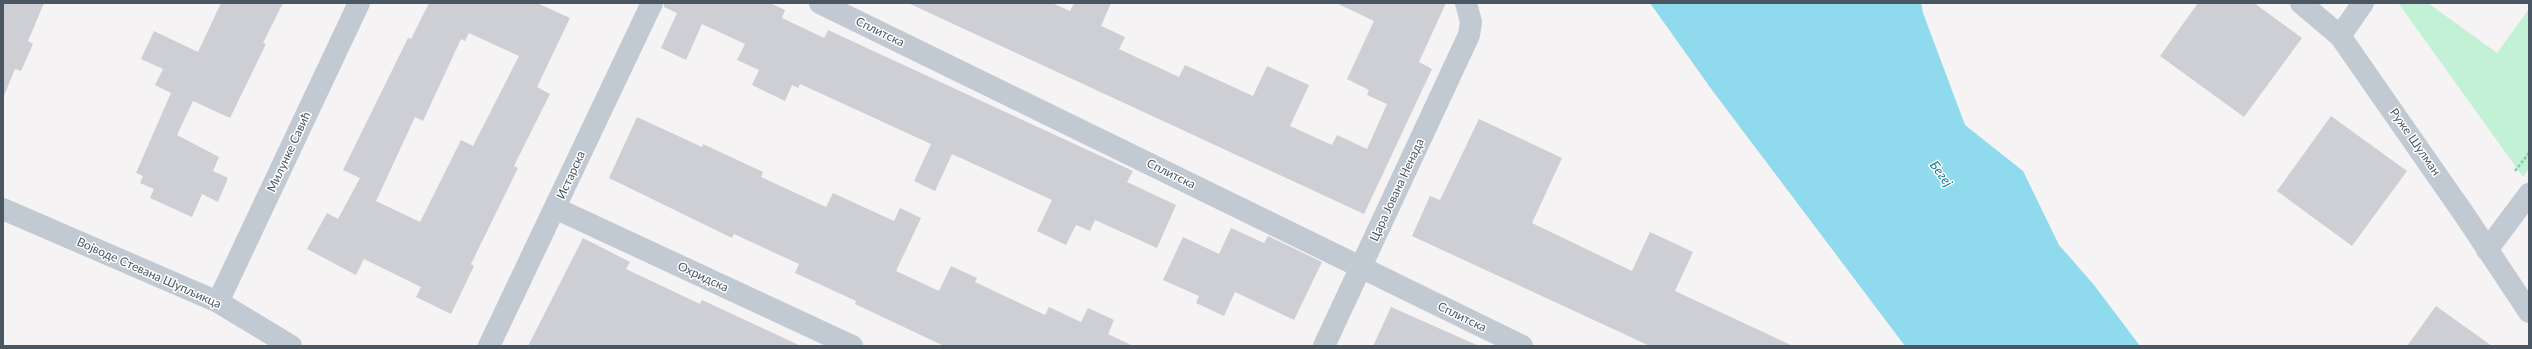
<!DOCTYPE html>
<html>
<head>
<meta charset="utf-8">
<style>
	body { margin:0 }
	#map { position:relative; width:2532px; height:349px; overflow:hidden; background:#f5f3f3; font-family:Lato,sans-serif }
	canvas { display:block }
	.frame { position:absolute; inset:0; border:4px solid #4a5661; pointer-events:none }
</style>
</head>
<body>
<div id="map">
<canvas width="2532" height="349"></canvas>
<div class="frame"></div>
</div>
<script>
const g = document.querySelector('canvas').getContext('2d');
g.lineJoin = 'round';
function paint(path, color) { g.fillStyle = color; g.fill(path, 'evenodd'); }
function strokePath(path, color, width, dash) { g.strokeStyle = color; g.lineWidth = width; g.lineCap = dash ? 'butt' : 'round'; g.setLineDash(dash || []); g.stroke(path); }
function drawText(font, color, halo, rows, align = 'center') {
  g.font = font + ' Lato,sans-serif'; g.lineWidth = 3; g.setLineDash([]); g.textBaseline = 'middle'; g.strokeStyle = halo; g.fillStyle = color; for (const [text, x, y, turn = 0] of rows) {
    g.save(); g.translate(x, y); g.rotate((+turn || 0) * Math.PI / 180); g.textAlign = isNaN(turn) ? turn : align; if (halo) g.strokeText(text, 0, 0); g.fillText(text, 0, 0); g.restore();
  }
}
paint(new Path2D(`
	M2428 3 2497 53 2529 9V169L2523 177 2399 4Z`), '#c3f1d5');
paint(new Path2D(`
	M1650 3H1921L1923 13 1965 125 2023 171 2059 245 2094 285 2140 346H1905L1712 90Z`), '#90daee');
paint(new Path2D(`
	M3 3H44L28 41 33 44 21 71 15 69 3 98Z
	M221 3H283L263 43 266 44 230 118 193 101 177 135 219 157 213 171 228 178 218 202 202 194 192 217 150 198 154 189 140 183 143 176 136 173 171 93 155 85 163 69 141 59 154 31 198 52Z
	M429 3H537L570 18 537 87 550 94 514 166 518 168 471 264 474 266 451 314 416 297 421 287 364 259 356 275 307 249 327 213 338 219 360 178 343 170 408 38 411 39ZM469 33 519 56 473 146 461 140 420 222 376 201 415 117 423 121 461 39 465 41Z
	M664 3H770L785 10 782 18 824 38 828 30 1133 171 1127 182 1176 205 1157 248 1095 220 1090 231 1076 225 1066 245 1037 231 1052 200 952 154 935 191 914 181 931 144 800 84 798 88 792 85 785 101 752 85 759 70 737 60 745 44 702 24 686 60 661 48 677 13 664 7Z
	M908 3H1052L1070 11 1074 3H1111L1101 26 1125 37 1119 49 1179 77 1185 65 1253 96 1267 66 1309 85 1290 126 1332 145 1337 135 1367 149 1387 104 1367 95 1369 90 1347 79 1374 21 1336 3H1446L1419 62 1432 69 1364 214Z
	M2198 3H2254L2302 38 2244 117 2160 56Z
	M2331 116 2407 171 2352 246 2277 191Z
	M637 117 702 147 703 144 763 172 761 177 826 207 833 193 894 221 900 208 921 218 896 271 939 291 951 266 977 278 975 282 1045 315 1049 307 1081 322 1088 308 1114 320 1108 334 1133 346H944L855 304 856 301 795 273 799 264 734 234 732 238 609 178Z
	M1479 119 1562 158 1532 223 1632 271 1650 232 1693 252 1675 291 1793 346H1650L1412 236 1430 196 1440 200Z
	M1231 228 1264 243 1268 236 1322 262 1294 320 1235 292 1224 316 1196 303 1199 296 1163 280 1183 237 1219 254Z
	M583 238 630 262 626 269 700 304 702 300 801 346H528Z
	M2436 306 2492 346H2407Z
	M1391 307 1479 346H1373Z`), '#cdcfd5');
strokePath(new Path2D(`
	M2515 171 2529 153`), '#7ad0a6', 2.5, [3, 2]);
strokePath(new Path2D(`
	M820 3 1522 346
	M2301 3 2340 36 2363 3
	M2340 36 2466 217 2529 312
	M555 208 852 346
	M3 209 218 302 291 346
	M2487 250 2529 194
	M218 302 359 3
	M489 346 652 3
	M1324 346 1469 35 1471 22 1466 3`), '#c1cad2', 22);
drawText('12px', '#4a5661', '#fff', [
	["Сплитска",880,32,26],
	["Руже Шулман",2415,142,55],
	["Милунке Савић",289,152,-65],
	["Сплитска",1171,174,26],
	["Истарска",571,175,-65],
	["Цара Јована Ненада",1397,190,-65],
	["Војводе Стевана Шупљикца",149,273,24],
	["Охридска",703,277,25],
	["Сплитска",1462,317,26]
]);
drawText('italic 13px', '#0c7c9b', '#fff', [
	["Бегеј",1941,174,54]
]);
</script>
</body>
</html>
